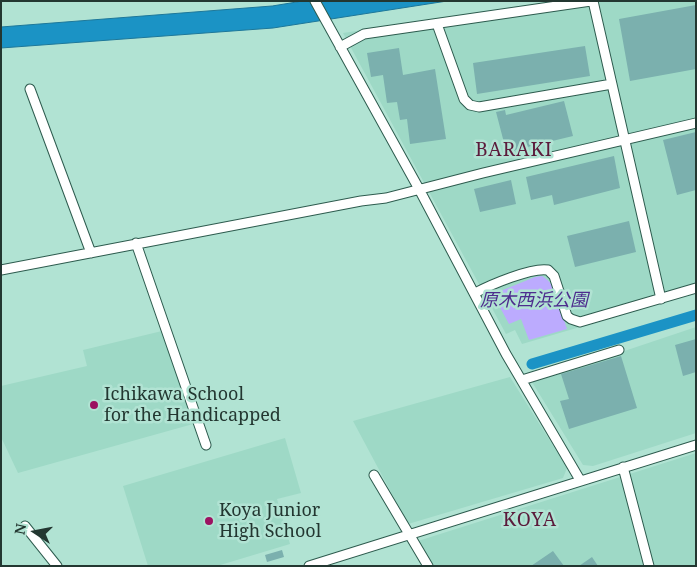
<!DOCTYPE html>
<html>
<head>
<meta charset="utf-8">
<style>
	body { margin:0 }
	#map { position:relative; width:697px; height:567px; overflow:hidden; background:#b1e3d3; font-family:"Noto Serif",serif }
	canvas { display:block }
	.frame { position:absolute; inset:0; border:2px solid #233731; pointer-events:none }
	.north { position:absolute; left:10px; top:507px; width:50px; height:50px; -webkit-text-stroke:4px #b1e3d3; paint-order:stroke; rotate:281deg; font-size:14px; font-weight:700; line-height:20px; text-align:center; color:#233731 }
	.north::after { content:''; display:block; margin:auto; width:18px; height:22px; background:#233731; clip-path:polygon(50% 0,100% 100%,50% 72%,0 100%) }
</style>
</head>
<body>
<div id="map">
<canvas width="697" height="567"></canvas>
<div class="frame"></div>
<div class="north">N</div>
</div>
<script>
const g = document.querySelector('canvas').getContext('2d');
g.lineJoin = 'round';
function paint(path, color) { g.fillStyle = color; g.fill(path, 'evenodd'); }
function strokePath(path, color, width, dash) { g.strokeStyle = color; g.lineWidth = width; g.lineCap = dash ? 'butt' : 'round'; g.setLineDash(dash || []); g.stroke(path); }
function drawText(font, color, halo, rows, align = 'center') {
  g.font = font + ' "Noto Serif","Noto Sans JP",serif'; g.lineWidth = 5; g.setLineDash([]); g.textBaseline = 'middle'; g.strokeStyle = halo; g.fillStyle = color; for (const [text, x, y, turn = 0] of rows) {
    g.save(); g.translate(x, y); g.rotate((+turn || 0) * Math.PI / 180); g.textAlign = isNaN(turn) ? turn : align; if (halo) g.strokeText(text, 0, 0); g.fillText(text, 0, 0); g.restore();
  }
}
paint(new Path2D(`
	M554 1H696V293L522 344 515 330 506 334 343 33Z
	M696 327V433L593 466 583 465 532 382Z
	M162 331 193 424 18 473 1 437V386L87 366 83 350Z
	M510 377 567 468 563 478 408 524 353 421Z
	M285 438 301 493 277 499 290 544 217 566H148L123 486Z
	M696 453V566H432L418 541Z`), '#9ed9c6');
paint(new Path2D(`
	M542 276C559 285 561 312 567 329L529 340 521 319 509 324 496 300 498 292 535 277Z`), '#bcabfe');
const water = new Path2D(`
	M303 1H447L273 28 1 48V27L272 6Z`);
paint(water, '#1b93c5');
strokePath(water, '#1d7799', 1);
strokePath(new Path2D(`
	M532 364 696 315`), '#1b93c5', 11);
paint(new Path2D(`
	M696 5V69L630 81 619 19Z
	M585 46 590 76 477 94 473 63Z
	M399 48 403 75 435 69 446 139 410 144 407 119 400 120 397 102 387 103 383 75 371 77 367 53Z
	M564 101 573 136 515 150 516 156 508 158 496 112 505 110 506 115Z
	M696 132V190L677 195 663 140Z
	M614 156 620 188 554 205 552 195 531 200 526 177Z
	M511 180 516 204 480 212 474 189Z
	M629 221 636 252 575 267 567 236Z
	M696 339V372L683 376 675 345Z
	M621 356 637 408 569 429 560 401 569 399 561 374Z
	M282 550 284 557 267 562 265 555Z
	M553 551 564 566H531Z
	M592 557 598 566H579Z`), '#7bb0ae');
const minor = new Path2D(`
	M315 1 419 189 506 354 580 480
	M593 1 661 299
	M437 24 464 99 470 105 479 107 612 84
	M340 47 364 34 591 1
	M30 89 91 253
	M136 243 206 445
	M1 270 361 201 386 198 483 173 696 123
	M475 293C490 285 532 267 548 270L554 276 567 316 571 319 580 322 696 288
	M522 380 619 350
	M623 467 649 566
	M374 475 428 566
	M25 526 57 566
	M309 566 696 445`);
strokePath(minor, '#2d5b4e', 11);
strokePath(minor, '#fff', 9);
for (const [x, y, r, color] of [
	[94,405,5,"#9c1261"],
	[209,521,5,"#9c1261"]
]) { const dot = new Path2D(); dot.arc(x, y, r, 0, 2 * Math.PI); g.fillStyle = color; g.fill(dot); strokePath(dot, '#b1e3d3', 2); }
drawText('italic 18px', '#4d2d8e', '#b1e3d3', [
	["原木西浜公園",534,301]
]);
drawText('18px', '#233731', '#b1e3d3', [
	["Ichikawa School",104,395],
	["for the Handicapped",104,416],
	["Koya Junior",219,511],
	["High School",219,532]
], 'left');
g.letterSpacing = '1px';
drawText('19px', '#5b1b3b', '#b1e3d3', [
	["BARAKI",514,151],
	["KOYA",530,521]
]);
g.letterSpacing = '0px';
</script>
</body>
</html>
